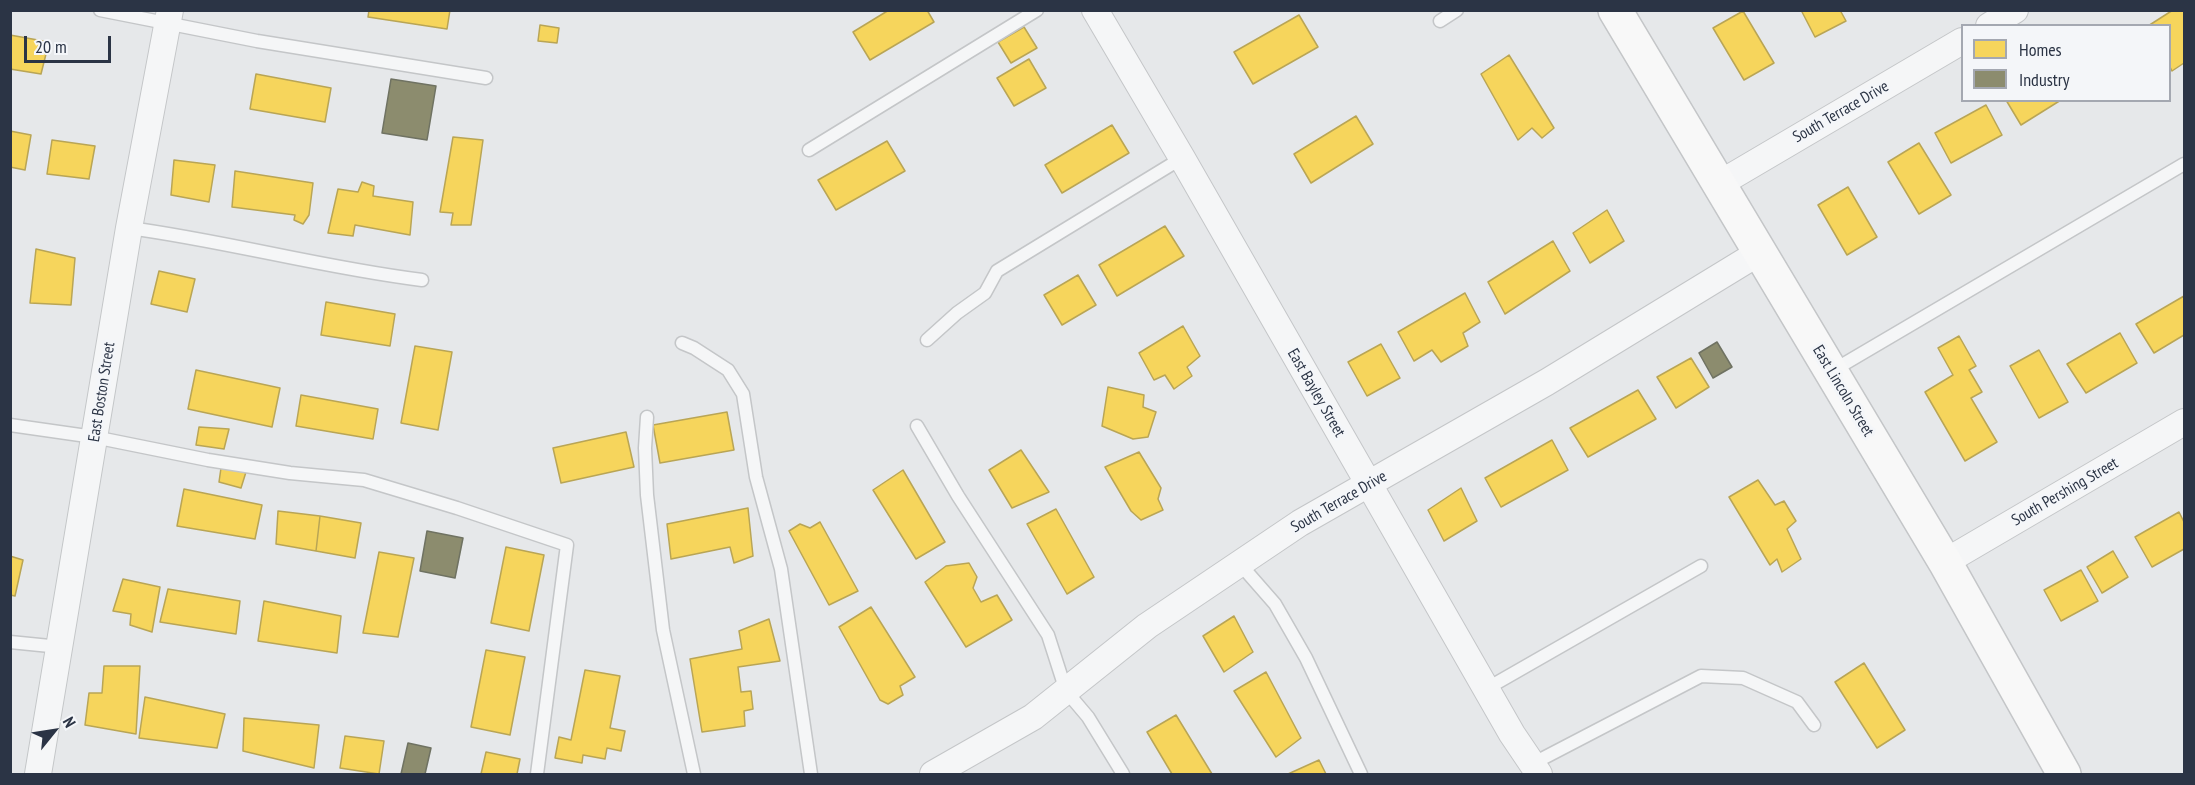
<!DOCTYPE html>
<html>
<head>
<meta charset="utf-8">
<style>
	body { margin:0 }
	#map { position:relative; width:2195px; height:785px; overflow:hidden; background:#e6e8ea; font-family:"PT Sans Narrow",sans-serif }
	canvas { display:block }
	.frame { position:absolute; inset:0; border:12px solid #2b3445; pointer-events:none }
	.legend { position:absolute; left:1961px; top:24px; width:210px; height:78px; box-sizing:border-box; background:#f4f6f9; border:2px solid #a4a8b1; margin:0; padding:8px 10px; list-style:none; font-size:18px; color:#2b3445 }
	.legend li { display:flex; align-items:center; gap:12px; height:30px }
	.legend b { width:30px; border:2px solid #a4a8b1 }
	.north { position:absolute; left:24px; top:701px; width:60px; height:60px; -webkit-text-stroke:4px #f4f6f9; paint-order:stroke; rotate:60deg; font-size:16px; font-weight:700; line-height:24px; text-align:center; color:#2b3445 }
	.north::after { content:''; display:block; margin:auto; width:21px; height:27px; background:#2b3445; clip-path:polygon(50% 0,100% 100%,50% 72%,0 100%) }
	.scale { position:absolute; left:24px; top:36px; width:87px; height:27px; box-sizing:border-box; border:3px solid #2b3445; border-top:0; padding-left:8px; font-size:18px; line-height:21px; white-space:nowrap; color:#2b3445; -webkit-text-stroke:4px #f4f6f9; paint-order:stroke }
</style>
</head>
<body>
<div id="map">
<canvas width="2195" height="785"></canvas>
<div class="frame"></div>
<ul class="legend">
<li><b style="height:16px;background:#f6d55c"></b>Homes</li>
<li><b style="height:16px;background:#8c8c6e"></b>Industry</li>
</ul>
<div class="north">N</div>
<div class="scale">20 m</div>
</div>
<script>
const g = document.querySelector('canvas').getContext('2d');
g.lineJoin = 'round';
function paint(path, color) { g.fillStyle = color; g.fill(path, 'evenodd'); }
function strokePath(path, color, width, dash) { g.strokeStyle = color; g.lineWidth = width; g.lineCap = dash ? 'butt' : 'round'; g.setLineDash(dash || []); g.stroke(path); }
function drawText(font, color, halo, rows, align = 'center') {
  g.font = font + ' "PT Sans Narrow",sans-serif'; g.lineWidth = 6; g.setLineDash([]); g.textBaseline = 'middle'; g.strokeStyle = halo; g.fillStyle = color; for (const [text, x, y, turn = 0] of rows) {
    g.save(); g.translate(x, y); g.rotate((+turn || 0) * Math.PI / 180); g.textAlign = isNaN(turn) ? turn : align; if (halo) g.strokeText(text, 0, 0); g.fillText(text, 0, 0); g.restore();
  }
}
const homes = new Path2D(`
	M369 10H450L447 29 368 17Z
	M889 10H927L934 22 870 60 853 32Z
	M1801 10H1840L1846 21 1815 37Z
	M2173 10H2184V63L2172 71 2170 67V26H2148Z
	M1743 11 1774 63 1744 80 1713 28Z
	M1299 15 1318 47 1253 84 1234 52Z
	M540 25 559 28 557 43 538 41Z
	M1024 27 1037 48 1011 63 998 42Z
	M10 35 49 42 41 74 10 69Z
	M1509 55 1554 128 1542 138 1532 128 1518 140 1481 74Z
	M1029 59 1046 88 1014 106 997 78Z
	M256 74 331 88 325 122 250 109Z
	M2006 100H2061L2021 125Z
	M1986 105 2002 135 1951 163 1935 133Z
	M1356 116 1373 144 1311 183 1294 154Z
	M1112 125 1129 153 1062 193 1045 165Z
	M10 131 31 135 25 170 10 167Z
	M453 137 483 140 471 225H451L453 213 440 212Z
	M52 140 95 146 89 179 47 174Z
	M887 141 905 171 836 210 818 180Z
	M1919 143 1951 195 1919 214 1888 162Z
	M174 160 215 165 209 202 171 195Z
	M235 171 313 183 309 215 303 224 294 220 295 215 232 207Z
	M362 182 374 186 373 196 413 202 410 235 355 225 353 236 328 233 338 189 358 192Z
	M1848 187 1877 237 1847 255 1818 205Z
	M1607 210 1624 241 1590 263 1573 233Z
	M1165 226 1184 256 1117 296 1099 265Z
	M1553 241 1570 271 1505 314 1488 282Z
	M36 249 75 258 71 305 30 303Z
	M159 271 195 279 187 312 151 304Z
	M1078 275 1096 305 1062 325 1044 295Z
	M1465 293 1480 322 1463 333 1468 346 1441 362 1432 350 1414 361 1398 332Z
	M2184 296V335L2154 353 2136 324Z
	M326 302 395 314 390 346 321 335Z
	M1183 326 1200 356 1187 367 1192 376 1174 389 1165 375 1154 380 1139 353Z
	M2120 333 2137 363 2086 393 2067 364Z
	M1959 336 1976 366 1969 370 1982 392 1971 398 1997 442 1965 461 1925 392 1953 375 1938 348Z
	M1381 344 1400 378 1367 396 1348 362Z
	M415 346 452 352 438 430 401 423Z
	M2039 350 2068 402 2039 418 2010 366Z
	M1691 358 1709 387 1676 408 1657 377Z
	M196 370 280 388 272 427 188 409Z
	M1108 387 1144 395 1143 407 1156 412 1148 437 1133 439 1102 426Z
	M1638 390 1656 419 1588 457 1570 428Z
	M301 395 378 409 373 439 296 426Z
	M727 412 734 450 660 463 653 425Z
	M199 427 229 429 224 449 196 445Z
	M626 432 634 467 561 483 553 448Z
	M1552 440 1568 470 1501 507 1485 478Z
	M1021 450 1049 492 1012 508 989 470Z
	M1139 452 1161 488 1158 499 1163 510 1141 520 1131 511 1105 467Z
	M221 468 246 472 241 488 219 482Z
	M903 470 945 542 916 559 873 490Z
	M1758 480 1775 505 1784 501 1796 521 1787 529 1801 559 1782 572 1777 559 1770 565 1729 497Z
	M1461 488 1477 521 1444 541 1428 510Z
	M184 489 262 505 255 539 177 526Z
	M748 508 753 556 734 563 730 547 671 559 667 524Z
	M1056 509 1094 577 1067 594 1027 524Z
	M278 511 320 516 316 551 276 544Z
	M2179 512 2184 522V549L2152 567 2135 537Z
	M320 516 361 523 355 558 316 551Z
	M820 522 858 591 829 605 789 531 800 524 810 528Z
	M506 547 544 555 529 631 491 623Z
	M2113 551 2128 577 2102 593 2087 567Z
	M379 552 414 558 398 637 363 633Z
	M10 556 23 560 15 596 10 595Z
	M969 563 977 577 973 588 981 602 997 595 1012 620 966 647 925 582 946 566Z
	M2081 570 2098 601 2061 621 2044 590Z
	M123 579 160 587 152 632 130 625 131 614 113 611Z
	M168 589 240 601 236 634 160 622Z
	M264 601 341 616 337 653 258 641Z
	M871 607 915 677 900 686 903 695 888 704 880 700 839 627Z
	M1234 616 1253 652 1224 672 1203 636Z
	M769 619 780 661 738 667 741 692 751 691 753 709 744 711 745 726 702 732 690 659 742 649 739 631Z
	M486 650 525 657 510 735 471 727Z
	M1864 663 1905 730 1877 748 1835 682Z
	M104 666H140L136 734 85 725 89 693H102Z
	M585 670 620 676 610 728 625 731 621 751 607 748 605 759 583 755 582 763 555 758 559 737 571 740Z
	M1266 672 1301 738 1276 757 1234 691Z
	M145 697 225 714 217 748 139 738Z
	M1176 715 1212 774H1172L1147 732Z
	M244 718 319 725 314 768 243 751Z
	M345 736 384 741 379 774 340 768Z
	M486 752 520 759 517 774H481Z
	M1319 760 1326 774H1288Z`);
paint(homes, '#f6d55c');
strokePath(homes, '#b9a555', 1.5);
const industry = new Path2D(`
	M391 79 436 86 427 140 382 133Z
	M1717 342 1732 367 1713 378 1699 353Z
	M427 531 463 538 455 578 420 571Z
	M408 743 431 748 425 774H401Z`);
paint(industry, '#8c8c6e');
strokePath(industry, '#6f7262', 1.5);
const lane = new Path2D(`
	M100 10 257 41 486 78
	M1440 21 1457 10
	M809 150 1037 10
	M129 228C227 241 323 268 422 280
	M927 340 957 313 985 293 997 271 1182 158
	M682 343 694 348 728 370 743 394 756 477 781 569 811 774
	M1832 371 2184 164
	M647 417 645 448 647 495 663 630 694 774
	M10 425 94 437 208 460 290 473 364 480 457 508 567 545 537 774
	M917 426 958 496 1048 635 1066 691 1088 717 1123 774
	M1240 564 1275 604 1306 658 1361 774
	M10 642 60 647
	M1486 689 1701 566
	M1532 764 1701 676 1743 678 1797 702 1814 725`);
const street = new Path2D(`
	M1095 10 1182 158 1512 734 1539 774
	M1989 26 2015 10
	M1719 184 1962 41
	M1945 562 2184 422
	M38 774 129 228 170 10
	M933 774 1033 717 1147 626 1300 523 1547 382 1760 252`);
const secondary = new Path2D(`
	M1615 10 1945 562 2064 774`);
strokePath(lane, '#c4c6c8', 15);
strokePath(street, '#c4c6c8', 28);
strokePath(secondary, '#c4c6c8', 36);
strokePath(lane, '#f5f6f7', 12);
strokePath(street, '#f5f6f7', 26);
strokePath(secondary, '#f8f8f8', 33);
drawText('16px', '#2b3445', '#f4f6f9', [
	["South Terrace Drive",1841,112,-30],
	["East Lincoln Street",1843,391,59],
	["East Boston Street",102,392,-81],
	["East Bayley Street",1316,393,60],
	["South Pershing Street",2065,492,-30],
	["South Terrace Drive",1339,502,-30]
]);
</script>
</body>
</html>
